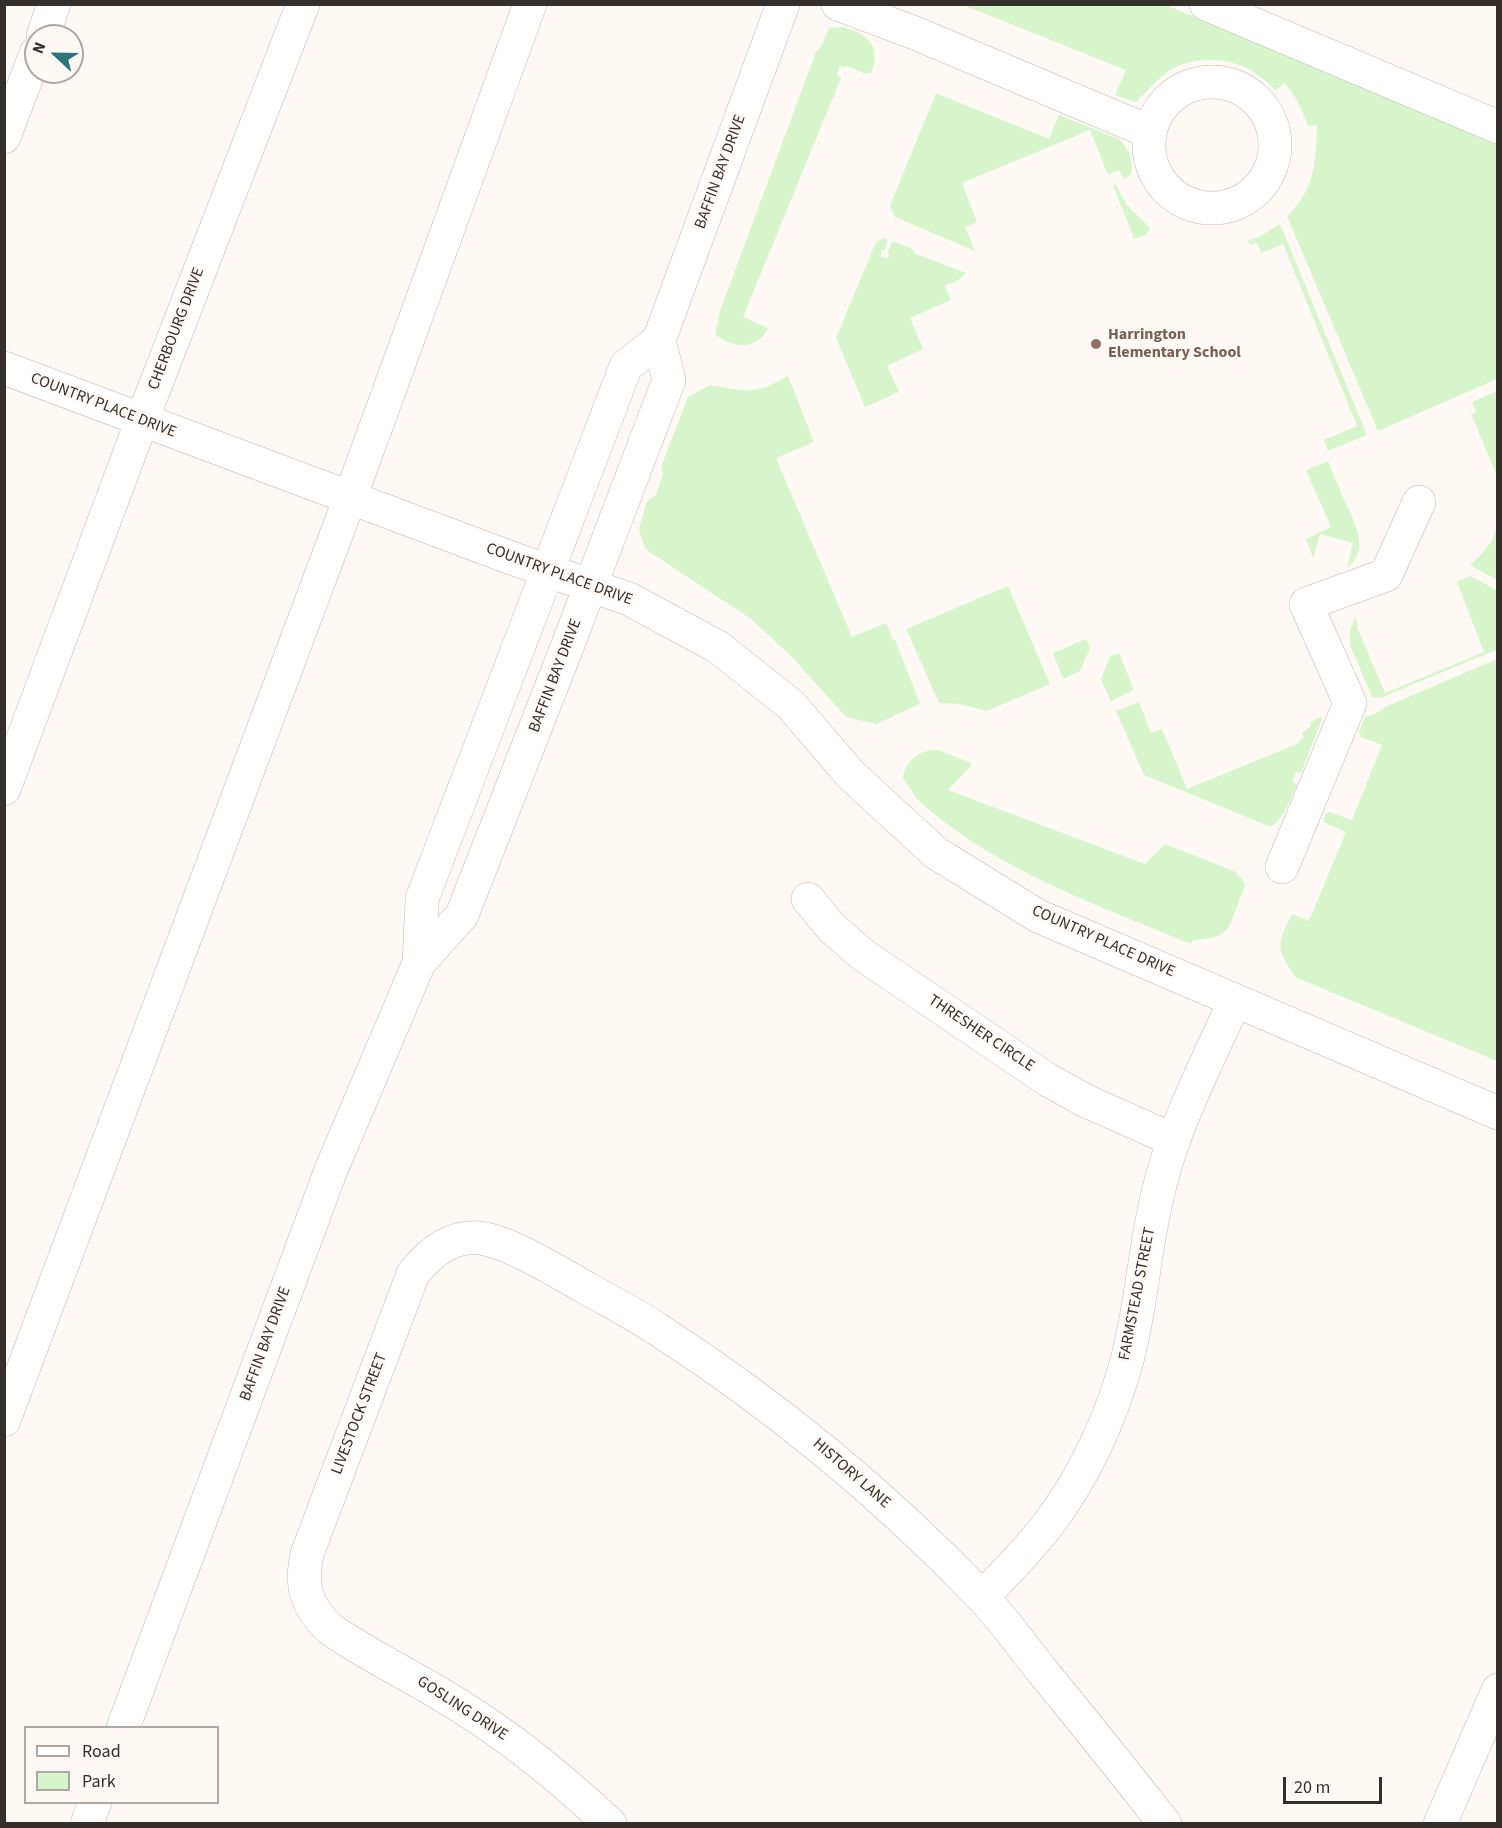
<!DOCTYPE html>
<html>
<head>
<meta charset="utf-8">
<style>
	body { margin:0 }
	#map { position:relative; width:1502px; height:1828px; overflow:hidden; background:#fef9f4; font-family:"Source Sans 3",sans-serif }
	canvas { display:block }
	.frame { position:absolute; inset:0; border:6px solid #342f2a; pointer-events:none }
	.legend { position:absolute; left:24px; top:1726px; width:195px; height:78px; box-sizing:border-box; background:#fef9f4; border:2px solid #ada8a3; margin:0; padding:8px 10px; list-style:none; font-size:18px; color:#342f2a }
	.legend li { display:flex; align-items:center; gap:12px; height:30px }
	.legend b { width:30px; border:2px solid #ada8a3 }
	.north { position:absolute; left:24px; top:24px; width:60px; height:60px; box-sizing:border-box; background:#fef9f4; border:2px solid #ada8a3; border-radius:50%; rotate:292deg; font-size:16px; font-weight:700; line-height:24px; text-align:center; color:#342f2a }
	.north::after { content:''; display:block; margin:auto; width:21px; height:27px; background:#2b747b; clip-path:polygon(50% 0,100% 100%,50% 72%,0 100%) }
	.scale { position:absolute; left:1283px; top:1777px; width:99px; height:27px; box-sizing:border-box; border:3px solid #342f2a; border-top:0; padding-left:8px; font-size:18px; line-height:21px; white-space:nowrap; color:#342f2a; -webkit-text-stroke:4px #fef9f4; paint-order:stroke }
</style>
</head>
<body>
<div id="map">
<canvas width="1502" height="1828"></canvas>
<div class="frame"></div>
<ul class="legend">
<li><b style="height:8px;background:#fff"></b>Road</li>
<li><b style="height:16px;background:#d7f6cc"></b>Park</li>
</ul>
<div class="north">N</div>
<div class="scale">20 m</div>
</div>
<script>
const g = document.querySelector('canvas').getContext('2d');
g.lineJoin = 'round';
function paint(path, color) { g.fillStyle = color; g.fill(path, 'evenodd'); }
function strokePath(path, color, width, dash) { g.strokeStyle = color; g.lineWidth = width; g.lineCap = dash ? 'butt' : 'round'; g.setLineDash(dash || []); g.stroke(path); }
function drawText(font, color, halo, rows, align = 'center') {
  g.font = font + ' "Source Sans 3",sans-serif'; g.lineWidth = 5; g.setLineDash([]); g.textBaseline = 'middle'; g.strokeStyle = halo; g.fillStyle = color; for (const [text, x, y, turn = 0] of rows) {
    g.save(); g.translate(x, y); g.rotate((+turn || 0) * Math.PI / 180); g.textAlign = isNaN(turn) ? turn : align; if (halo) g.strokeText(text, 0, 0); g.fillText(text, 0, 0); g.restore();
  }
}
paint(new Path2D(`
	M963 5H1166L1497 144V379L1378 431 1287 216C1315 191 1316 160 1317 125L1308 126C1302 109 1296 96 1284 83L1276 90C1265 81 1255 71 1242 66 1221 57 1189 58 1170 70 1157 79 1147 91 1136 102L1115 95 1126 70Z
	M843 27C868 34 882 46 871 73L866 74 847 66 846 68 840 66 837 75 841 78 743 317 768 328C757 351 731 348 715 334L720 311 816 52 821 47 829 28Z
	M936 93 1049 139 1059 115 1119 139C1128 148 1135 162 1131 175L1124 179 1119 170 1108 175 1090 130 962 183 977 222 965 227 975 251 895 217 890 206Z
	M1113 185H1116L1126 204 1150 228 1146 235 1134 239Z
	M1280 224 1367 435 1328 451 1324 440 1357 426 1283 244 1261 253 1257 243 1251 245 1247 241 1259 237Z
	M885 238 888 240 885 249 881 250V257L887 258 889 257 888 251 893 241 914 250V253L966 273 957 281 945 286 951 300 910 318 923 349 887 366 899 392 865 407 836 338 876 242Z
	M788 376 814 442 776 458 852 637 886 623 893 640H895L920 704 876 724 846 717 791 656 751 619 645 549 639 529 647 501 656 495 663 474 661 467 688 397 710 385 746 391 767 387Z
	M1497 391V476L1471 414 1476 412 1472 402Z
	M1328 461C1333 474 1339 487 1344 500 1354 521 1371 550 1347 568L1353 543 1320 534 1313 558 1306 539 1331 527 1306 470Z
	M1497 527V580L1470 565C1482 555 1493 543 1497 527Z
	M1470 576 1497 590 1496 650 1380 698 1372 697 1350 645V632L1355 617 1358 626 1357 627 1385 693 1484 652 1457 582Z
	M1008 586 1050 684 987 711 959 704 939 703 906 629Z
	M1086 639 1090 648 1080 671 1063 679 1053 653Z
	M1119 653 1134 690 1111 701 1101 679 1110 656Z
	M1497 659V1061L1295 977C1276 946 1276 947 1292 914L1309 921 1346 832 1325 823 1323 820 1326 813 1329 812 1352 820 1382 745 1361 737 1359 732 1365 717 1377 713 1385 707Z
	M1139 702 1151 733 1162 729 1187 789 1299 743 1298 741 1304 738 1302 733 1310 727 1311 722 1323 716 1301 773 1296 772 1292 782 1297 784C1290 801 1285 816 1271 827L1144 775 1116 711Z
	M930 750H938L971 763V766L948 790 1145 864 1165 844 1234 871 1241 878 1245 885 1230 925C1222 939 1207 938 1192 941L1191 944C1100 906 1004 873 928 809L918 800 903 778C905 762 915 754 930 750Z`), '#d7f6cc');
const minor = new Path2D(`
	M838 4 915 33 1150 132
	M1206 4 1498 127
	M43 36 54 4
	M1149 145a63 63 0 1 1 126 0a63 63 0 1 1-126 0Z
	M4 137 36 53
	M4 368 514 559 629 599 718 647 791 705 851 775 936 853 1038 916 1498 1113
	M4 789 142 420 303 4
	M1282 867 1350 703 1306 604 1386 575 1419 502
	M808 899 832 928 863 955 1048 1080 1086 1101 1174 1140
	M419 963 422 899 626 366 659 340 783 4
	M4 1420 350 498 530 4
	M982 1597C1005 1574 1027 1551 1047 1526 1083 1479 1110 1421 1126 1364 1142 1307 1144 1247 1159 1189 1174 1125 1208 1061 1235 1000
	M123 1728 331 1170 419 963 462 915 567 647 669 380 659 340
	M87 1824 95 1802
	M610 1824C565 1782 516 1741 463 1708 420 1680 372 1658 330 1629 306 1606 300 1586 307 1554L413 1274C431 1251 454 1233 485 1239 513 1244 561 1274 588 1289 611 1302 635 1314 657 1329 775 1405 883 1494 980 1595 1003 1618 1022 1646 1043 1672 1084 1722 1125 1773 1165 1824
	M1440 1824 1498 1690`);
strokePath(minor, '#c7baaf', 34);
strokePath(minor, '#fff', 33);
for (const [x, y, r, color] of [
	[1096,344,6,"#8d6e63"]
]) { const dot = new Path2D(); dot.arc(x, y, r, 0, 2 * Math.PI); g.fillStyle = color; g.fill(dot); strokePath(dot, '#fef9f4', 2); }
drawText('16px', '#342f2a', '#fef9f4', [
	["BAFFIN BAY DRIVE",721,172,-70],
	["CHERBOURG DRIVE",177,329,-69],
	["COUNTRY PLACE DRIVE",103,406,21],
	["COUNTRY PLACE DRIVE",559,575,20],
	["BAFFIN BAY DRIVE",556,676,-69],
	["COUNTRY PLACE DRIVE",1103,942,24],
	["THRESHER CIRCLE",981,1034,34],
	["FARMSTEAD STREET",1138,1294,-79],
	["BAFFIN BAY DRIVE",266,1344,-70],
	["LIVESTOCK STREET",360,1414,-69],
	["HISTORY LANE",851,1474,41],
	["GOSLING DRIVE",462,1709,33]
]);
drawText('bold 16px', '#785e54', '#fef9f4', [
	["Harrington",1108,335],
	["Elementary School",1108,353]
], 'left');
</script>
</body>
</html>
